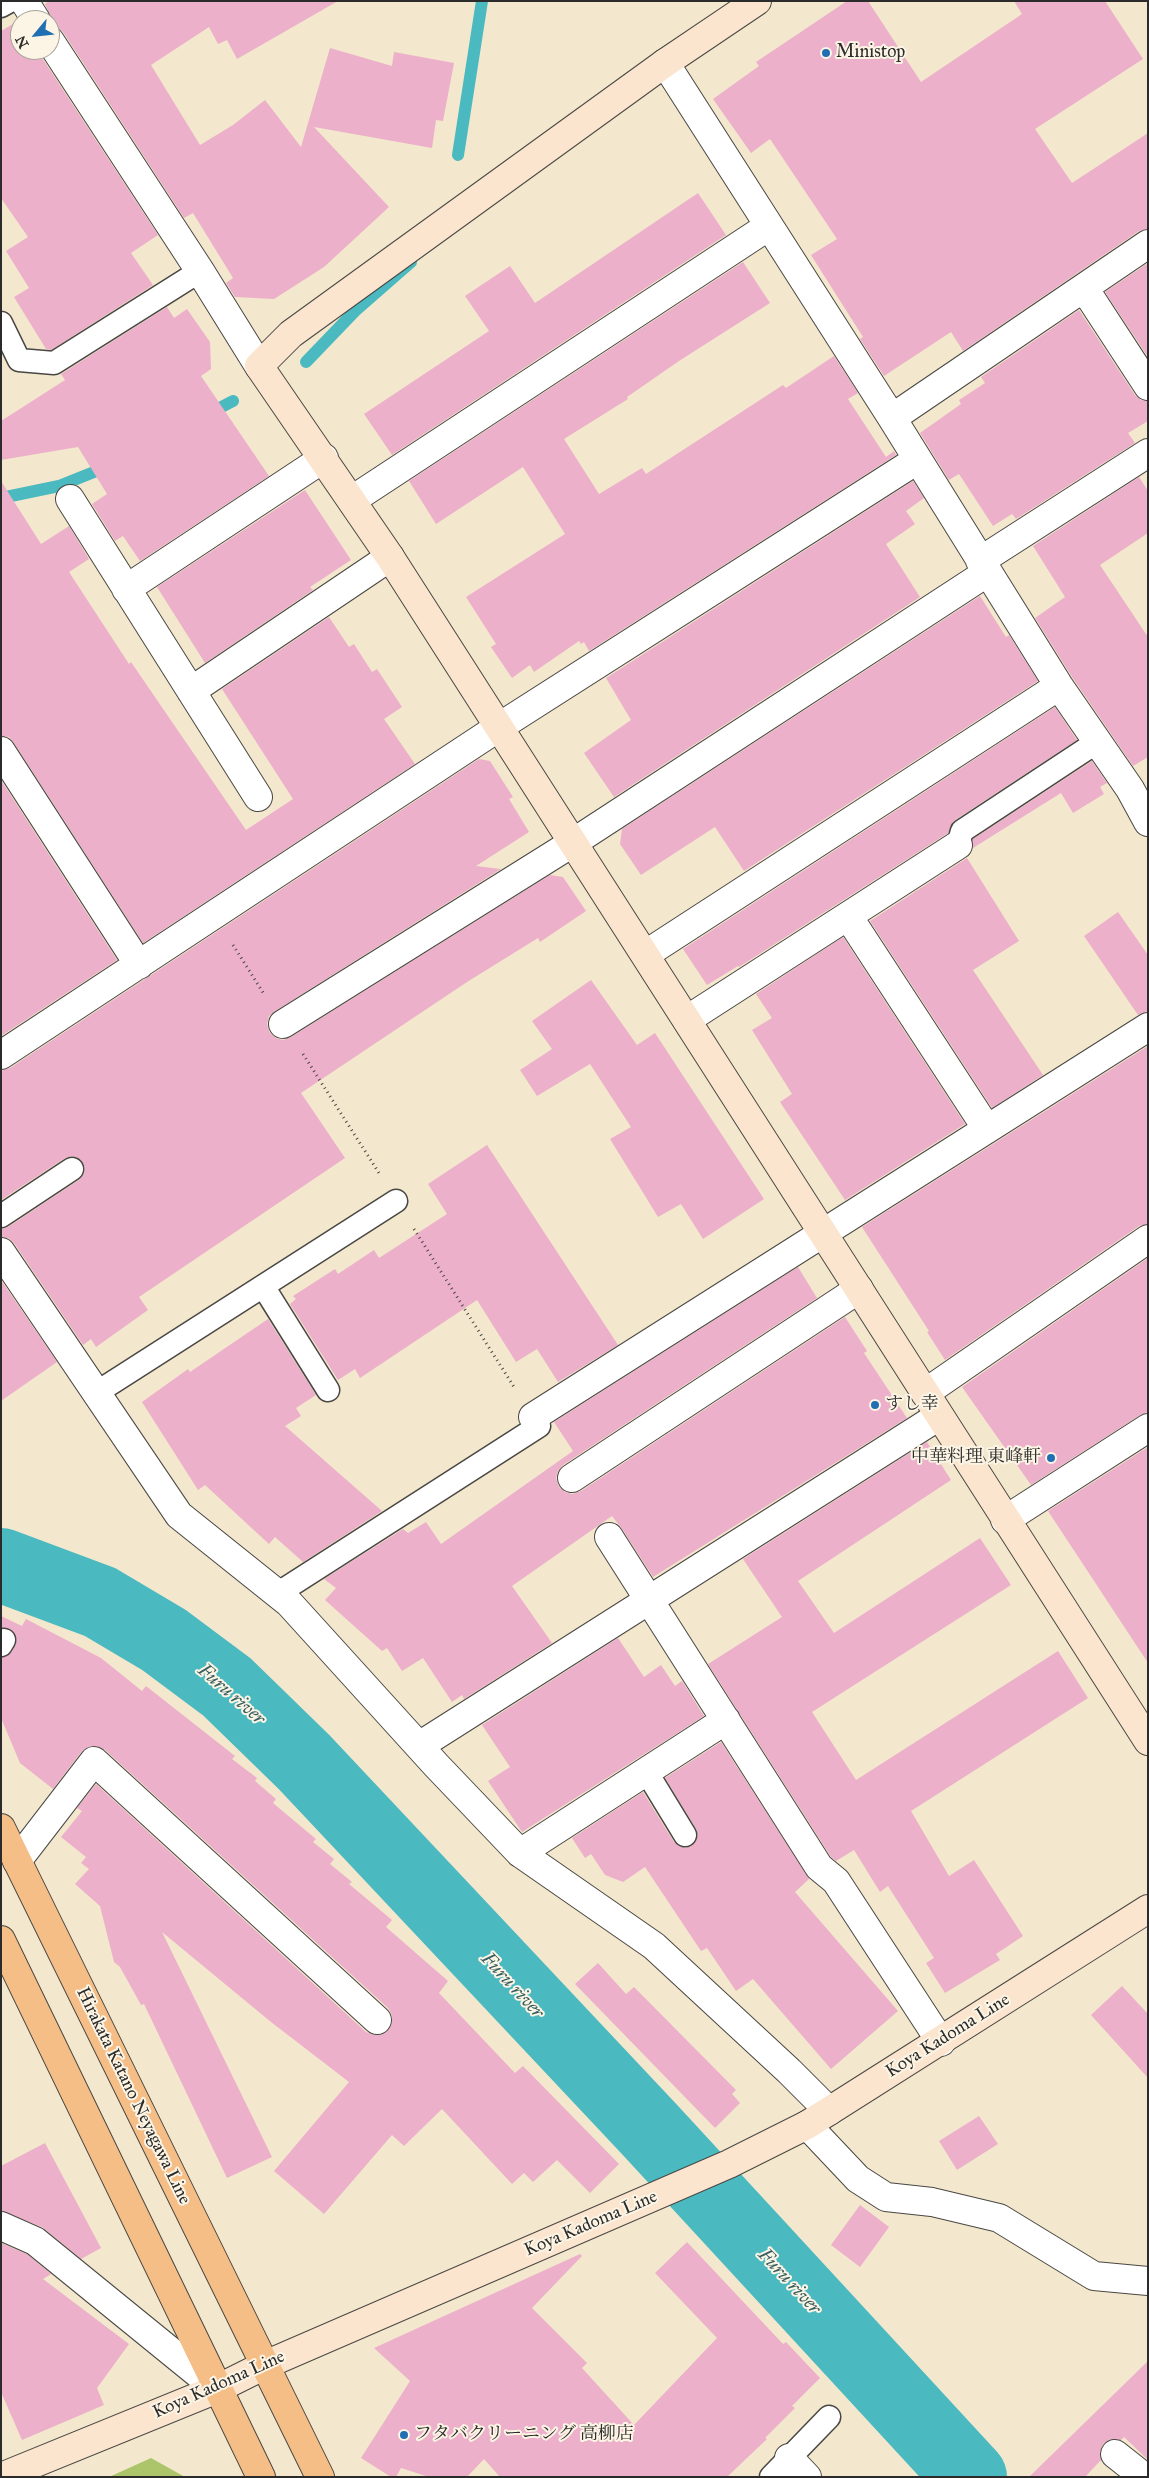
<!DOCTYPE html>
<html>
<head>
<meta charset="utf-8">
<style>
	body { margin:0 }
	#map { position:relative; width:1149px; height:2478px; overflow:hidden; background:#f3e8cd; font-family:"IM FELL Great Primer",serif }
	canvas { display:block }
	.frame { position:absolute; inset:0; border:2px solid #2b2b2b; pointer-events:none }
	.north { position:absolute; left:10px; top:10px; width:50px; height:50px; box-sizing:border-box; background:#fcf5e5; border:1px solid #a8a49b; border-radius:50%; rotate:242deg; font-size:14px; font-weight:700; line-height:20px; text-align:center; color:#2b2b2b }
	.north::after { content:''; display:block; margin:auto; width:18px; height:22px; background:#1f6fb2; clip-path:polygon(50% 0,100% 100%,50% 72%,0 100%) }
</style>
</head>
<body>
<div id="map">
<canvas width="1149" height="2478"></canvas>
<div class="frame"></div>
<div class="north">N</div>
</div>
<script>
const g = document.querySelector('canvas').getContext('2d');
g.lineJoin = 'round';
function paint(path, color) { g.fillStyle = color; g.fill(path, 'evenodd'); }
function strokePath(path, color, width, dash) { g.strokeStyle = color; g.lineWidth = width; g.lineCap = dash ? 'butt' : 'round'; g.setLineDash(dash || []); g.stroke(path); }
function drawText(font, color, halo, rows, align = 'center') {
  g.font = font + ' "IM FELL Great Primer","Noto Serif JP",serif'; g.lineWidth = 4; g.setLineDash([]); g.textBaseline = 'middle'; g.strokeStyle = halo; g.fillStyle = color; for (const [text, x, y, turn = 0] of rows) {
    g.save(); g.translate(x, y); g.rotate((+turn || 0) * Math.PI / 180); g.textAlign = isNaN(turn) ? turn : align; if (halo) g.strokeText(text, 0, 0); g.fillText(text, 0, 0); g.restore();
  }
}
paint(new Path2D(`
	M151 2458 185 2477H109Z`), '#acc56b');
strokePath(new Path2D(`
	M458 155 482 1
	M306 362 355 311 411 262
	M208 414 233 401
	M1 498 59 486 109 466`), '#4ab9c0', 12);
strokePath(new Path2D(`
	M1 1565 100 1602 164 1640 227 1687 304 1762 650 2130 970 2477`), '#4ab9c0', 74);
paint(new Path2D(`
	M49 1H338L237 59 227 40 218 44 209 27 151 65 200 145 233 125 265 100 301 147 330 48 392 66 394 52 454 63 443 121 436 120 432 148 314 127 389 207 324 267 274 299 235 297 226 283 233 278 193 213 184 218 63 32 57 27 50 26 52 19 45 4Z
	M847 1H868L921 82 1022 14 1014 1H1105L1143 59 1035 129 1072 183 1148 133V229L1139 231 963 351 951 332 884 376 860 339 863 337 811 255 837 239 770 139 751 153 713 99 759 66 756 62Z
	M18 21 20 50H37L158 235 131 253 153 285 51 350 46 349 14 297 29 288 6 251 28 237 1 198V31Z
	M698 193 726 235 392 455 364 414 489 331 465 296 510 266 535 303Z
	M743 262 770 303 679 361 627 397 628 399 564 439 599 494 642 468 646 474 783 385 786 388 834 356 858 393 848 399 886 457 894 451 896 455 589 651 584 642 581 644 579 641 534 672 530 665 512 678 491 647 496 644 466 597 565 534 523 467 436 524 409 481Z
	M1148 263V357L1105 292Z
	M167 307 174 318 187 309 210 342 211 369 201 376 269 476 140 561 123 536 115 541 92 504 107 494 78 447 1 460V421L65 380 61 374Z
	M1079 310 1135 395 1141 400 1148 401V421L1128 433 1135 443 1016 519 1012 514 993 526 959 474 949 480 920 433 961 404 959 400 985 383 981 377Z
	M1139 477 1148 491V533L1100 565 1148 637V757L1133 766 1072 677 1035 618 1065 597 1033 546Z
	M1 481 41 544 69 526 89 559 69 572 129 664 131 662 246 830 293 799 222 689 329 617 349 647 354 644 372 672 377 669 402 707 384 719 415 764 143 943 14 743 9 737 1 736Z
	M913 481 924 498 906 511 915 524 886 544 920 597 614 797 584 753 631 720 606 678Z
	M305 490 351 560 310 587 313 590 205 663 157 587Z
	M980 596 1006 637 1009 635 1038 681 744 871 715 827 641 875 620 844 622 829Z
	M1055 707 1077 740 955 820 948 833 739 967 738 966 707 985 683 949Z
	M479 759 490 761 513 797 509 799 529 832 476 866 501 869 275 1011 269 1016 267 1024 270 1033 276 1038 283 1040 291 1037 550 875 563 877 586 911 540 942 538 938 467 982 301 1093 345 1158 139 1297 148 1310 96 1347 91 1339 83 1345 14 1243 8 1238 1 1237V1229L8 1227 79 1180 84 1174 85 1168 78 1158 72 1156 65 1158 1 1200V1071L10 1068Z
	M1092 761 1107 783 1100 787 1104 794 1073 813 1061 793 973 848V839Z
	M1 780 117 960 1 1036Z
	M967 858 1019 941 973 970 1043 1075 992 1108 870 921Z
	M1118 912 1148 955V1011L1138 1015 1084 936Z
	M843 937 965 1124 845 1200 780 1102 792 1094 752 1030 772 1018 756 994Z
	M591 980 637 1045 655 1033 764 1199 703 1239 681 1204 658 1217 610 1139 631 1127 590 1064 537 1096 520 1070 552 1049 532 1021Z
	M1148 1046V1224L1139 1226 945 1360 927 1332 929 1331 862 1227Z
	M487 1145 618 1345 558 1382 537 1349 516 1362 477 1300 360 1378 355 1369 338 1380 290 1304 296 1299 293 1296 335 1269 338 1274 374 1250 379 1258 447 1214 428 1184Z
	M1148 1258V1412L1140 1415 1031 1485 962 1387Z
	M798 1267 817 1298 563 1465 558 1471 556 1478 559 1487 565 1492 572 1494 581 1491 845 1317 867 1351 864 1353 907 1418 653 1577 622 1529 612 1516 512 1586 552 1643 464 1699 462 1695 452 1702 423 1658 402 1671 387 1648 382 1651 325 1600 336 1588 324 1579 403 1529 408 1533 426 1522 441 1544 573 1451 554 1422Z
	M1 1280 57 1362 1 1401Z
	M268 1319 316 1395 296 1408 301 1416 285 1426 382 1511 303 1562 275 1537 269 1544 205 1485 198 1490 142 1402 188 1369 190 1372Z
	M927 1442 951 1480 798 1581 834 1633 980 1538 1011 1585 812 1712 856 1780 1058 1651 1088 1698 911 1811 949 1876 974 1860 1023 1936 996 1954 1000 1960 945 1993 926 1963 934 1958 888 1886 880 1892 854 1850 836 1861 831 1857 708 1664 782 1617 743 1559Z
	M1148 1447V1663L1048 1511Z
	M1 1616 22 1626 26 1619 101 1658 142 1691 146 1686 235 1756 232 1759 257 1778 255 1781 276 1799 273 1803 316 1839 313 1842 334 1859 330 1864 352 1882 349 1884 392 1920 386 1927 448 1981 439 1993 515 2073 523 2066 619 2164 590 2193 557 2160 533 2182 524 2173 512 2184 442 2109 404 2146 392 2135 324 2214 274 2171 349 2082 271 2022 162 1932 272 2157 227 2178 144 2004 141 2005 120 1967 114 1962 100 1906 75 1884 89 1869 81 1863 86 1857 61 1837 82 1811 77 1808 96 1784 366 2032 374 2035H381L388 2031 392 2023V2015L388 2008 104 1749 96 1746 88 1747 82 1751 53 1789 20 1763 1 1718V1658L12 1652 17 1640 11 1629 1 1628Z
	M618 1638 644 1677 661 1665 675 1686 682 1681 704 1716 522 1832 488 1781 510 1767 482 1725Z
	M721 1742 809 1879 795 1892 898 2011 831 2069 753 1979 736 1991 707 1948 701 1951 645 1867 623 1882 605 1875 591 1854 585 1858 572 1838 643 1792 674 1842 685 1848 692 1846 698 1835 696 1829 665 1778Z
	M598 1963 626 1994 634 1987 736 2090 732 2094 740 2103 715 2128 575 1984Z
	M1122 1986 1148 2014V2078L1091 2015Z
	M979 2116 998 2144 957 2170 939 2141Z
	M45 2143 101 2248 81 2259 42 2227 1 2211V2166Z
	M860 2205 889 2227 860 2267 831 2245Z
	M687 2242 783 2344 786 2342 820 2378 792 2406 795 2408 765 2438 767 2439 727 2477H500L484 2459 467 2477H429L401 2468 396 2477H391L361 2458 410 2381 374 2348 580 2254 582 2256 532 2308 587 2363 582 2368 634 2425 717 2338 655 2273Z
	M1 2243 27 2254 51 2274 43 2279 129 2344 97 2388 104 2405 22 2440 1 2392Z
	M1148 2361V2460L1124 2437 1121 2440 1110 2439 1103 2444 1100 2452 1101 2460 1085 2477H1029Z`), '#ecb0ca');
const lane = new Path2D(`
	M1 6 10 1
	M1 323 19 360 54 363 200 271
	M958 845 962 831 1097 742
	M1 1216 72 1169
	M263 1286 328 1390
	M96 1393 396 1201
	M277 1594 539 1426
	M1 1645 4 1640
	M646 1771 685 1835
	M771 2477 829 2417`);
const street = new Path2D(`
	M24 1 36 20
	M50 41 200 271 259 366
	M665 63 892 418 1059 686 1130 789 1148 822
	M1084 288 1148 386
	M892 418 1148 244
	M70 499 258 797
	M352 500 769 226
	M980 561 1148 453
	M126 589 324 458
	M191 691 390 557
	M1 751 139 965
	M848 916 987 1129
	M646 954 1059 686
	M688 1019 958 845
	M283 1024 574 842 988 572
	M1 1055 499 727 917 460
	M1 1252 179 1515 289 1603 436 1765 520 1853 654 1946 789 2071 829 2111
	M925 1393 1148 1239
	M533 1417 1148 1027
	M572 1478 859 1289
	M1005 1520 1148 1428
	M609 1537 819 1867 836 1881 941 2042
	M419 1746 939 1416
	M520 1853 726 1720
	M17 1861 94 1761 377 2020
	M807 2125 858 2179 886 2197 932 2202 999 2218 1094 2276 1148 2281
	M1 2226 35 2241 217 2389
	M1115 2454 1144 2477
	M789 2458 807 2477`);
const secondary = new Path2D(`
	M757 1 665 63 291 334 259 366 390 557 1148 1741
	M1 2477 217 2389 265 2365 729 2164 807 2125 1148 1909`);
const primary = new Path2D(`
	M1 1828 320 2477
	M1 1940 261 2477`);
strokePath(lane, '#494743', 25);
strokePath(street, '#494743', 30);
strokePath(secondary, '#494743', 30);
strokePath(primary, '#494743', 30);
strokePath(new Path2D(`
	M233 945 264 994
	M303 1054 379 1173
	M414 1229 514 1387`), '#494743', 3, [1, 4]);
strokePath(lane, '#fff', 22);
strokePath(street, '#fff', 28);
strokePath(secondary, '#fbe5cf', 28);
strokePath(primary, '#f6be87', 28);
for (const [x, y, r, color] of [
	[826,53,5,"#1f6fb2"],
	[875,1405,5,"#1f6fb2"],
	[1051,1458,5,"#1f6fb2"],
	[404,2435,5,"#1f6fb2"]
]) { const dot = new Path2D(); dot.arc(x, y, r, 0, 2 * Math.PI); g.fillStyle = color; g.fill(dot); strokePath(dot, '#fcf5e5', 2); }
drawText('18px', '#2b2b2b', '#fcf5e5', [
	["Ministop",836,53],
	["すし幸",885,1405],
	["中華料理 東峰軒",1041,1458,"right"],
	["フタバクリーニング 高柳店",414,2435]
], 'left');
drawText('18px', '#2b2b2b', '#fcf5e5', [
	["Koya Kadoma Line",948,2036,-32],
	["Hirakata Katano Neyagawa Line",133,2096,64],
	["Koya Kadoma Line",591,2224,-23],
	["Koya Kadoma Line",219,2385,-24]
]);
drawText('italic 19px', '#365d5f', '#fcf5e5', [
	["Furu river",231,1695,41],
	["Furu river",512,1986,47],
	["Furu river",789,2282,47]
]);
</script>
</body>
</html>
